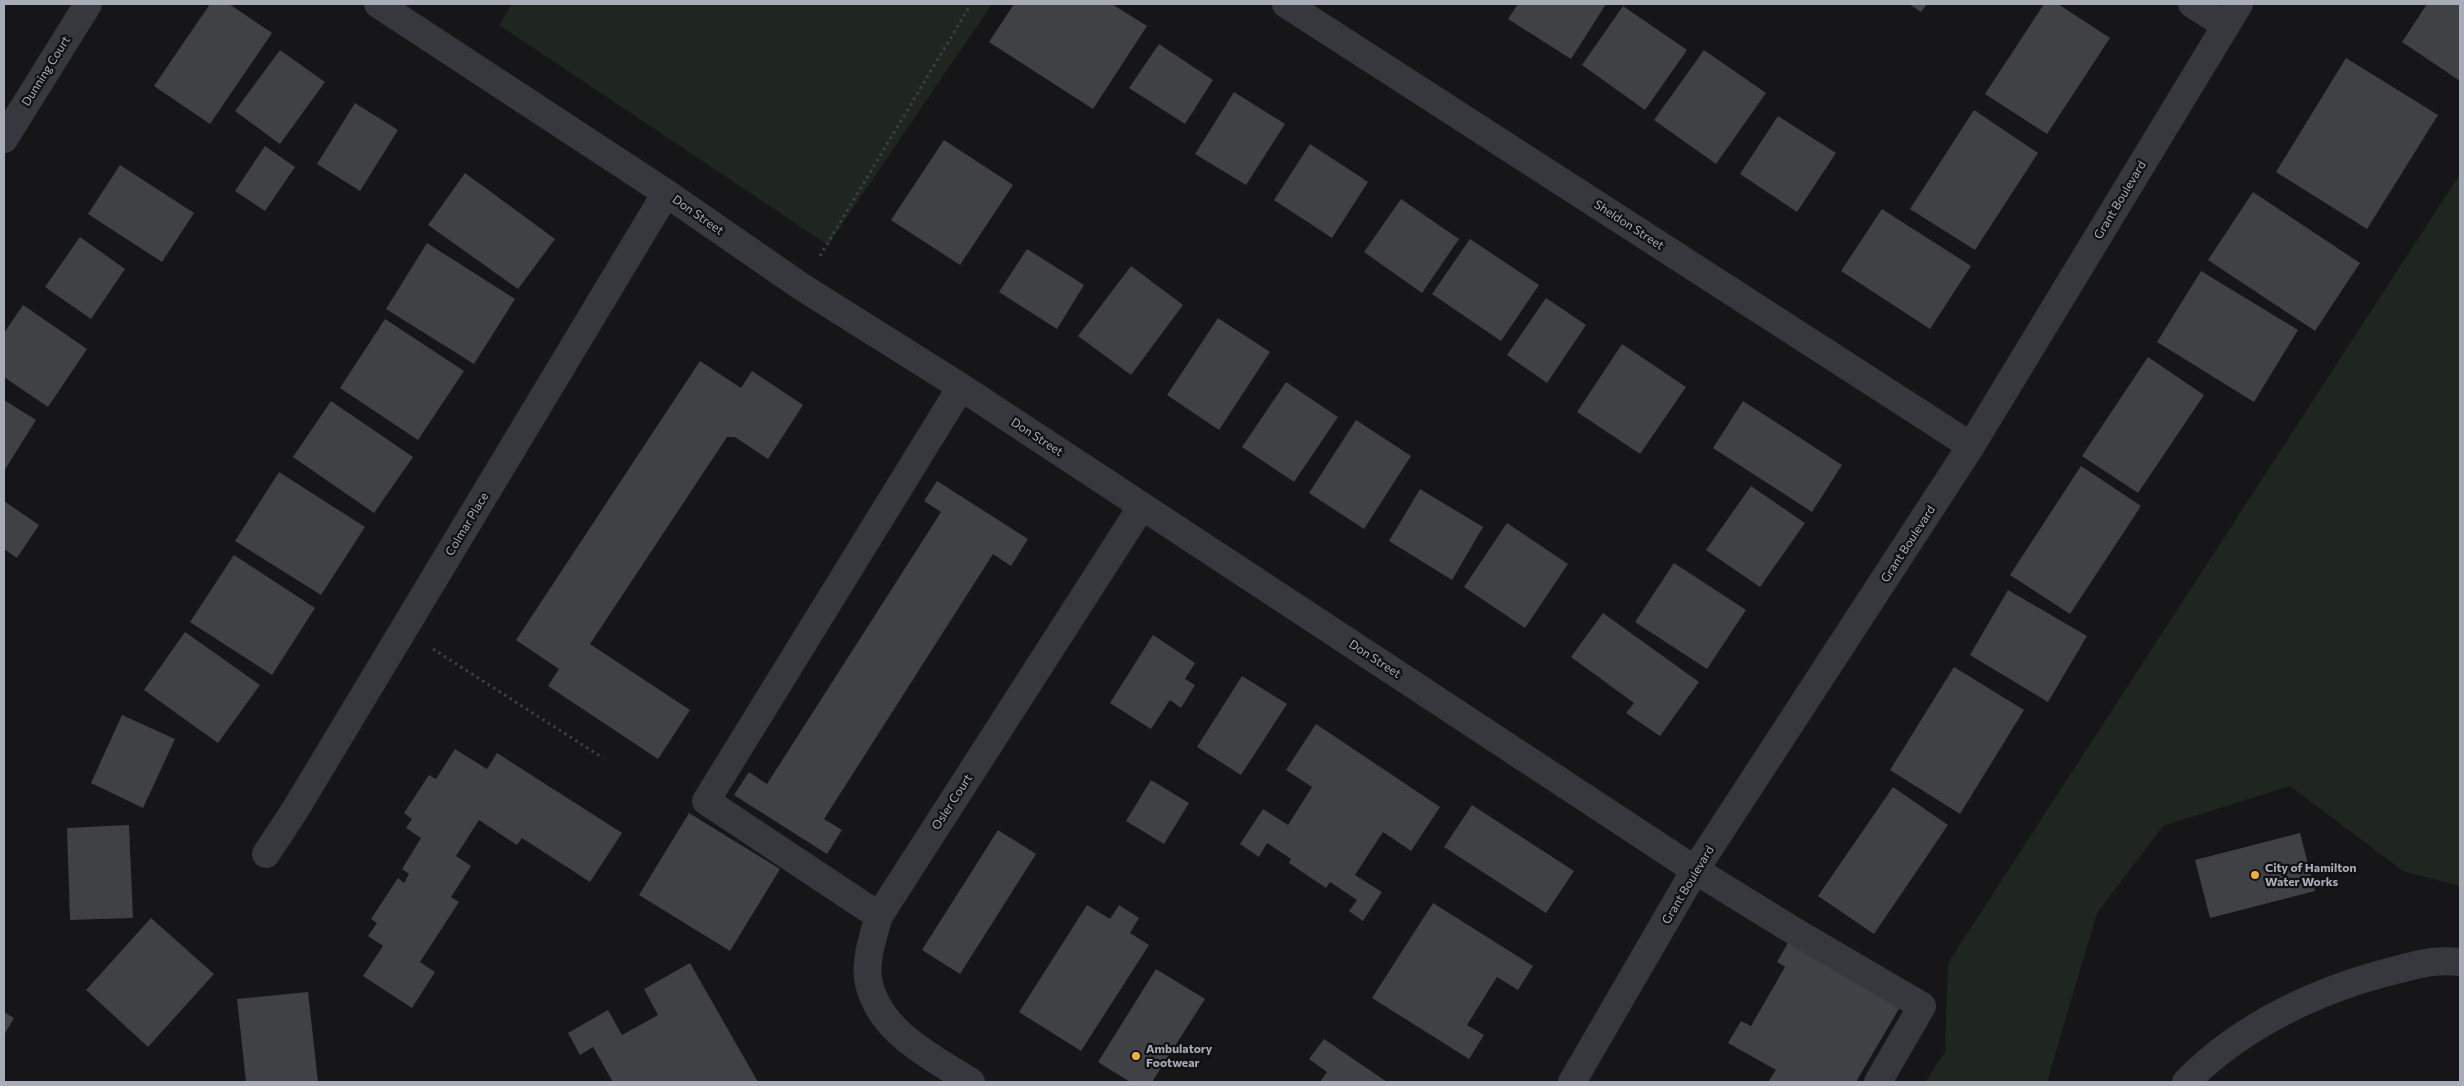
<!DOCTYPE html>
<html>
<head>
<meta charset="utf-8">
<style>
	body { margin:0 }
	#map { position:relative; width:2464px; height:1086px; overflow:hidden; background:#161618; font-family:Commissioner,sans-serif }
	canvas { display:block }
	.frame { position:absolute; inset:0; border:5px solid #a8adb8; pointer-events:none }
</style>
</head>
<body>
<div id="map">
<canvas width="2464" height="1086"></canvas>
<div class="frame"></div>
</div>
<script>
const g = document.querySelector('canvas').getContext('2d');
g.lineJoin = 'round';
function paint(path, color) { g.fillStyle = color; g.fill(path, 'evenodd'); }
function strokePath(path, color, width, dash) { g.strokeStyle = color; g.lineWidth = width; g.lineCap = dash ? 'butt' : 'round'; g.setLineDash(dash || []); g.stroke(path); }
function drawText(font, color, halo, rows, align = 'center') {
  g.font = font + ' Commissioner,sans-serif'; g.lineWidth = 4.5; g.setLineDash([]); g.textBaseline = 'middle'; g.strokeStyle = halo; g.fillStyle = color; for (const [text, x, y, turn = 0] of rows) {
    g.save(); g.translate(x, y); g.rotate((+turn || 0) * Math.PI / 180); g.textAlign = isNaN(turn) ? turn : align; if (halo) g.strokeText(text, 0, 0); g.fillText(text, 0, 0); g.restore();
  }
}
paint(new Path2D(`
	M512 4H992L828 245 499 25Z
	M2460 174V886L2403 871 2290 786 2163 826 2097 913 2047 1082H1925L1945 1052 1948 963Z`), '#1e261f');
paint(new Path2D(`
	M210 4H229L272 33 210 124 154 86Z
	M1014 4H1112L1147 26 1093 109 989 42Z
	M1518 4H1606L1571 59 1508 19Z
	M1909 4H1927L1921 12Z
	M2044 4H2058L2110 38 2047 134 1985 94Z
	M2427 4H2460V81L2402 42Z
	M1623 6 1687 50 1645 110 1582 65Z
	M1159 44 1213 80 1185 124 1129 88Z
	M280 50 325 82 280 144 235 111Z
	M1704 50 1766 93 1716 164 1654 120Z
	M2346 58 2438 115 2367 229 2276 172Z
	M1234 92 1285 124 1246 185 1195 154Z
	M355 103 398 130 360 191 317 164Z
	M1974 110 2038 153 1975 250 1910 209Z
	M1778 116 1836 153 1797 212 1740 174Z
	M944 140 1013 185 960 265 891 220Z
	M1310 144 1368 182 1332 238 1274 200Z
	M265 146 295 167 265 211 235 191Z
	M120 165 194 213 162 262 88 214Z
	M465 173 555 239 518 289 428 225Z
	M2253 192 2360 263 2315 331 2208 260Z
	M1401 199 1459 239 1422 293 1364 252Z
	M1882 209 1971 266 1930 329 1841 271Z
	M80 237 125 269 91 319 45 287Z
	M1470 239 1539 285 1501 341 1432 294Z
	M427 243 515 299 474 364 386 309Z
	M1027 249 1084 285 1057 329 999 292Z
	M1131 266 1183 305 1131 375 1078 336Z
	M2201 271 2298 330 2254 402 2157 342Z
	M1546 298 1586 325 1547 383 1507 355Z
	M23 305 87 349 48 407 4 377V333Z
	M1218 318 1270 352 1219 430 1167 395Z
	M385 319 464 371 418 440 340 388Z
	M1622 344 1686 387 1640 454 1577 412Z
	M2148 357 2204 395 2138 493 2082 456Z
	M700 361 741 388 752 371 803 405 768 459 735 437H727L590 644 690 710 658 759 548 686 559 669 516 640Z
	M1286 382 1338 417 1294 482 1242 447Z
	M4 400 36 420 4 471Z
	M331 401 413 457 374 513 293 457Z
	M1743 401 1842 465 1812 512 1713 448Z
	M1356 420 1411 456 1364 529 1309 493Z
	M2081 466 2141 506 2070 614 2010 575Z
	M279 472 365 527 321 595 235 541Z
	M937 481 1028 539 1011 566 993 554 824 819 842 830 827 854 734 795 749 772 767 784 941 512 924 501Z
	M1751 486 1805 523 1760 587 1706 550Z
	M1420 489 1483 527 1452 580 1389 541Z
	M4 501 39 525 17 558 4 549Z
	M1507 523 1568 564 1525 628 1464 587Z
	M234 555 315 608 272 675 190 622Z
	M1674 563 1746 610 1707 669 1635 622Z
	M2008 590 2087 636 2048 702 1970 655Z
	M1603 613 1699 682 1660 736 1626 713 1634 703 1571 657Z
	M185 632 260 685 218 743 144 690Z
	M1153 635 1195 663 1185 679 1195 685 1181 708 1170 700 1151 729 1110 703Z
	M1954 667 2024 710 1960 814 1890 770Z
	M1242 676 1287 704 1241 775 1197 747Z
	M122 715 175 739 143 808 91 783Z
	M1316 724 1440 807 1411 851 1383 832 1355 875 1382 892 1363 921 1349 911 1357 900 1330 882 1326 888 1289 863 1291 859 1267 843 1259 857 1240 844 1263 809 1288 825 1312 787 1286 770Z
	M455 749 487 769 497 753 622 833 590 882 522 838 517 845 479 820 456 856 471 866 451 897 459 902 420 962 435 972 412 1008 363 976 383 946 368 936 377 923 371 919 398 878 404 883 409 874 402 869 421 838 406 828 412 819 404 813 429 775 436 779Z
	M1151 780 1189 803 1164 844 1126 821Z
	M1893 787 1948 825 1874 934 1818 896Z
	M1472 805 1574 871 1546 913 1444 847Z
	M689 813 780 869 730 951 639 895Z
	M129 825 133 918 70 920 67 828Z
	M998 830 1036 854 960 974 922 950Z
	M2300 833 2315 891 2210 918 2195 860Z
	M1433 903 1533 966 1518 990 1497 977 1467 1025 1484 1035 1469 1059 1372 998Z
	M1087 905 1110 919 1119 905 1139 918 1130 933 1149 945 1081 1051 1019 1012Z
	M151 918 214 974 148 1047 86 990Z
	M1789 941 1900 1007 1856 1082H1768L1776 1070 1728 1043 1741 1021 1751 1026 1785 967 1777 962Z
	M690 963 758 1082H613L593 1047 580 1055 568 1033 608 1010 622 1035 658 1015 644 989Z
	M1156 969 1205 999 1152 1082H1130L1098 1062Z
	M308 992 318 1082H246L237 999Z
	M4 1012 14 1018 4 1035Z
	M1324 1039 1387 1082H1320L1327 1072 1309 1059Z`), '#404145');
strokePath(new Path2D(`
	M820 256 971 4
	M433 649 603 758`), '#3d3f44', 3, [2.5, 4]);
strokePath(new Path2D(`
	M378 4 666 193 802 287 961 387 1695 870 1789 928 1922 1006 1878 1082
	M1286 4 1971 446
	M2192 4 2225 25
	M4 139 88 4
	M266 854 295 810 666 193
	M879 916 706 801 961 387
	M971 1082C932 1057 881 1033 869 984 864 962 873 937 879 916L1142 506
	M1572 1082 1695 870 1971 446 2239 4
	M2186 1082C2242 1025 2319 989 2396 970 2420 964 2436 959 2460 962`), '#37383d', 28);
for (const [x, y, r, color] of [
	[2255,875,5,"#f2b134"],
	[1136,1056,5,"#f2b134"]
]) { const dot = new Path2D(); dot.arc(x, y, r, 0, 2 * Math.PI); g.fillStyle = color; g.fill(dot); strokePath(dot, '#111113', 2); }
drawText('12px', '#a8adb8', '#111113', [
	["Dunning Court",46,71,-58],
	["Grant Boulevard",2120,200,-59],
	["Don Street",698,215,35],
	["Sheldon Street",1629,225,33],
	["Don Street",1037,437,33],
	["Colmar Place",467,524,-59],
	["Grant Boulevard",1908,544,-57],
	["Don Street",1375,659,33],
	["Osler Court",952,802,-57],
	["Grant Boulevard",1688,885,-59]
]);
drawText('bold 12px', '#a8adb8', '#111113', [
	["City of Hamilton",2265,868],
	["Water Works",2265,882],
	["Ambulatory",1146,1049],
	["Footwear",1146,1063]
], 'left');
</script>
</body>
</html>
